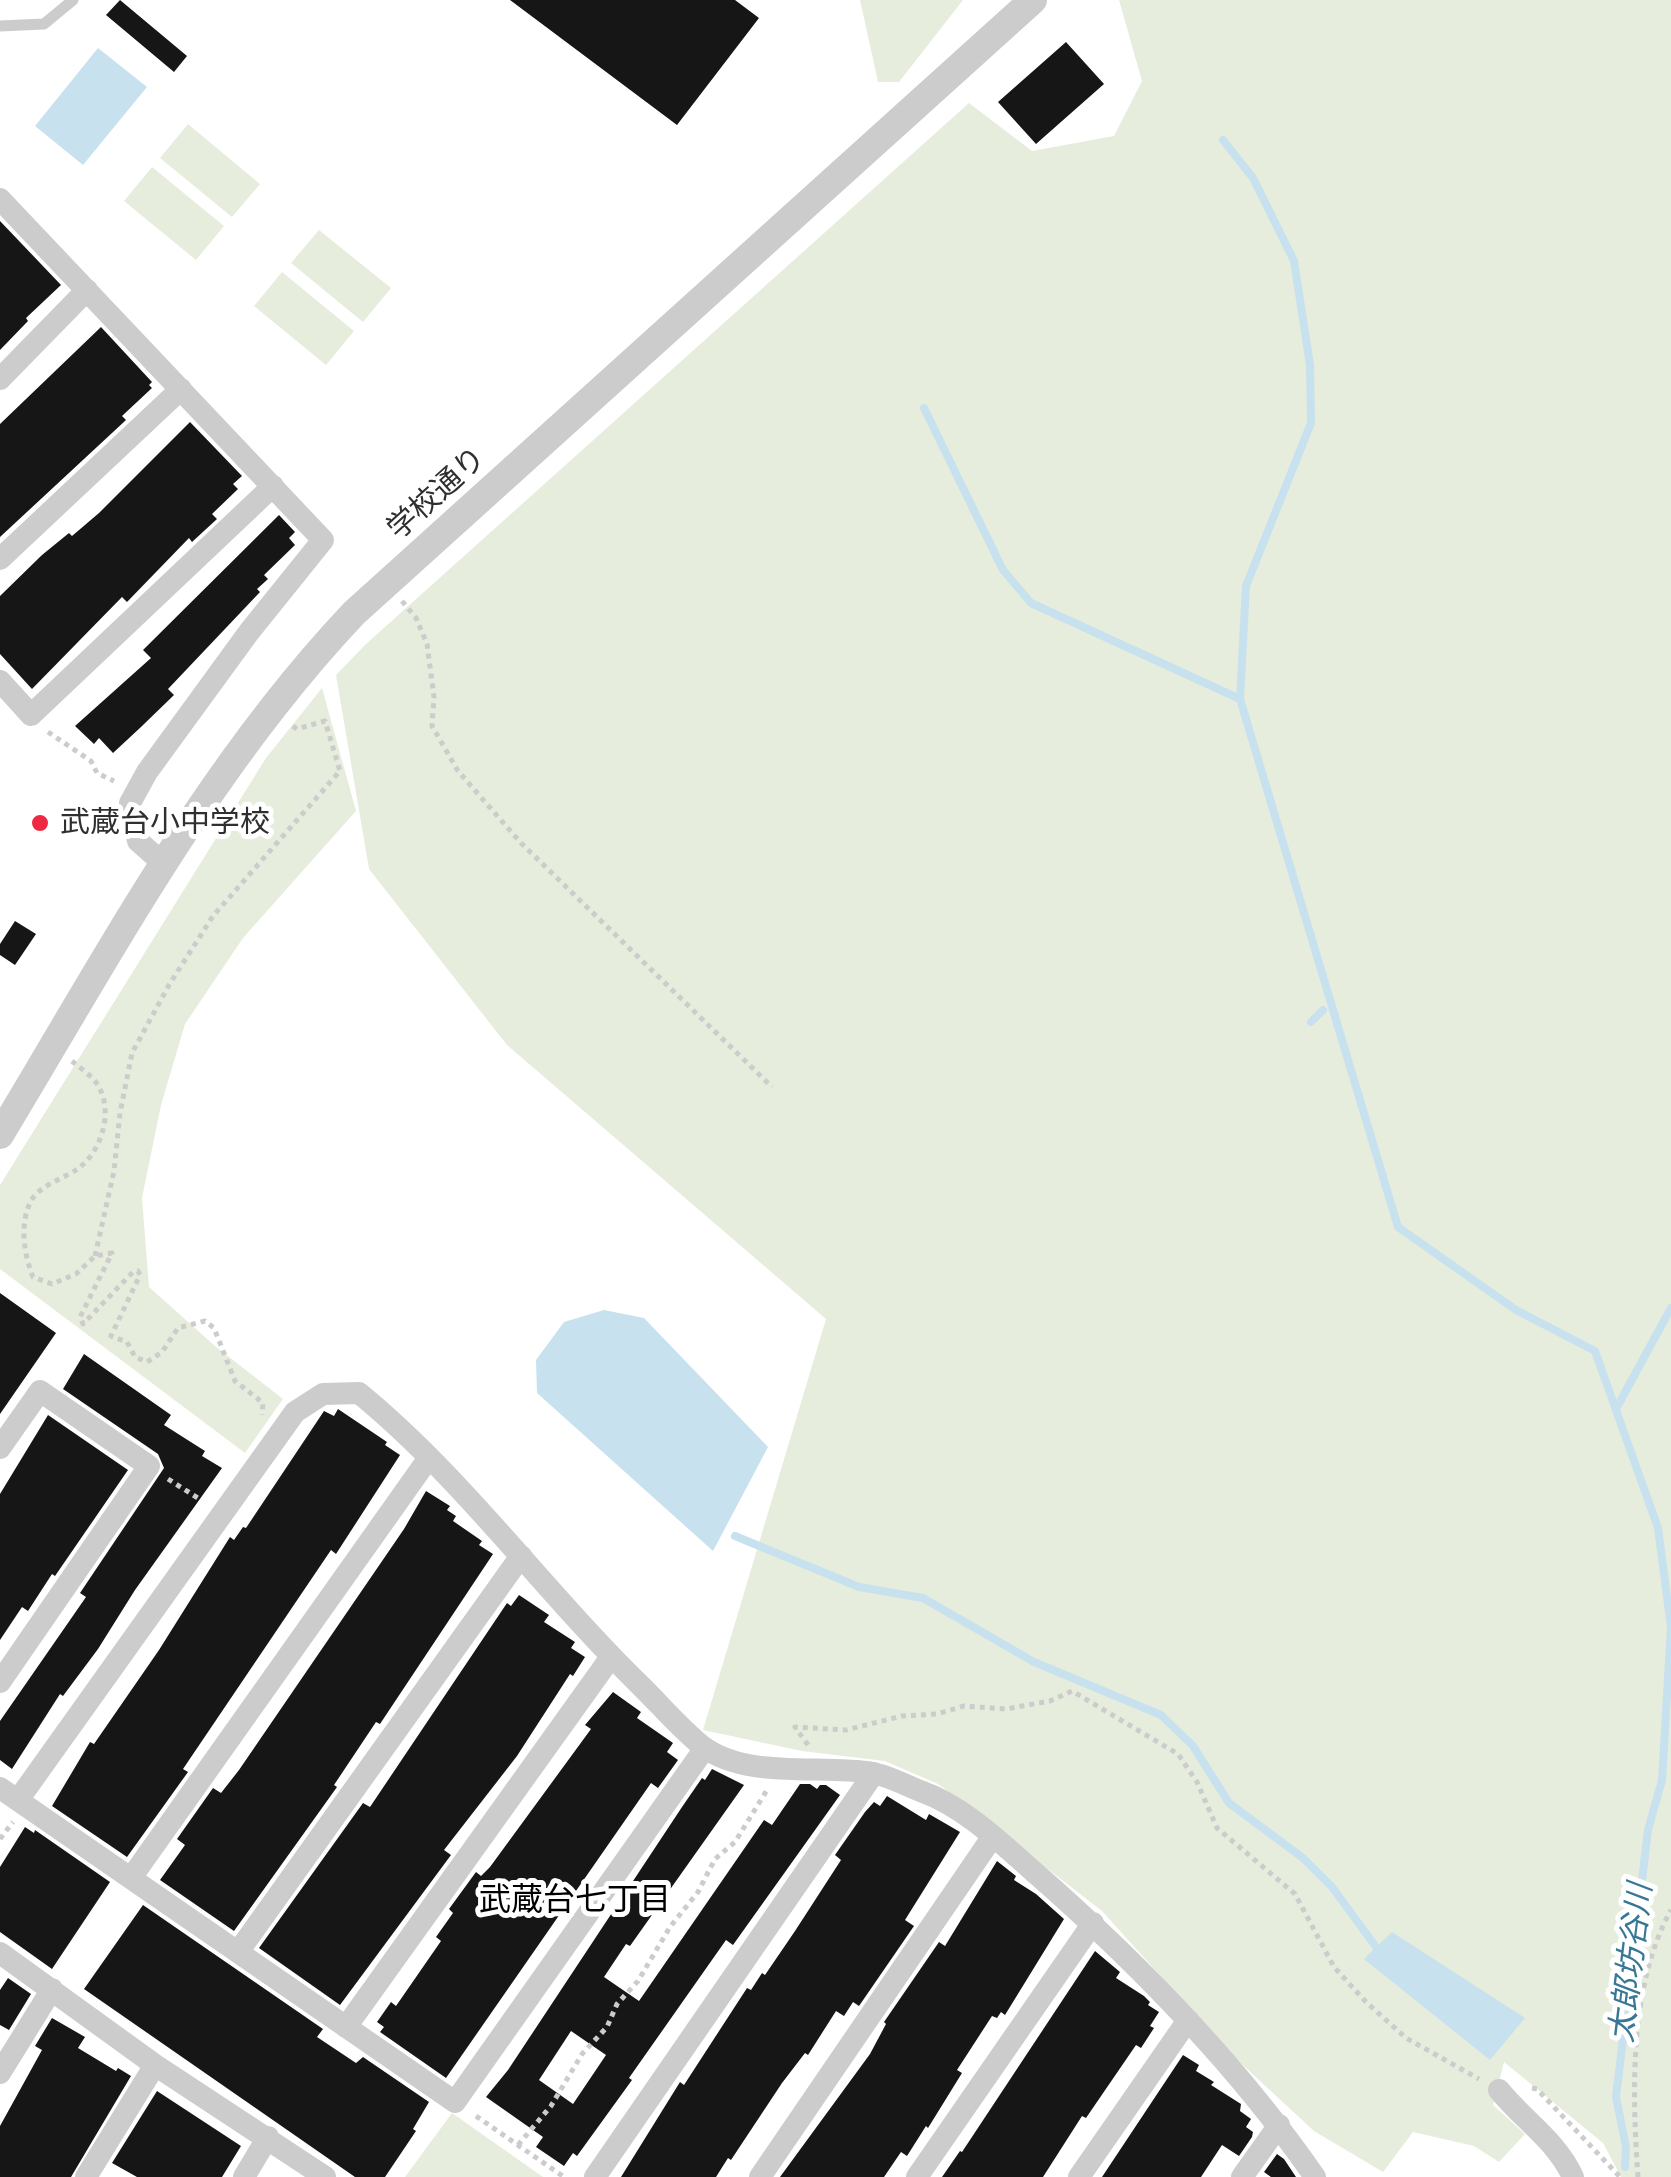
<!DOCTYPE html>
<html>
<head>
<meta charset="utf-8">
<style>
	body { margin:0 }
	canvas { display:block; background:#fff }
</style>
</head>
<body>
<canvas width="1671" height="2177"></canvas>
<script>
const g = document.querySelector('canvas').getContext('2d');
g.lineJoin = 'round';
function paint(path, color) { g.fillStyle = color; g.fill(path, 'evenodd'); }
function strokePath(path, color, width, dash) { g.strokeStyle = color; g.lineWidth = width; g.lineCap = dash ? 'butt' : 'round'; g.setLineDash(dash || []); g.stroke(path); }
function drawText(font, color, halo, rows, align = 'center') {
  g.font = font + ' "IBM Plex Sans","Noto Sans JP",sans-serif'; g.lineWidth = 10; g.setLineDash([]); g.textBaseline = 'middle'; g.strokeStyle = halo; g.fillStyle = color; for (const [text, x, y, turn = 0] of rows) {
    g.save(); g.translate(x, y); g.rotate((+turn || 0) * Math.PI / 180); g.textAlign = isNaN(turn) ? turn : align; if (halo) g.strokeText(text, 0, 0); g.fillText(text, 0, 0); g.restore();
  }
}
paint(new Path2D(`
	M860 0H963L899 82H878Z
	M1119 0H1671V2177H1621L1603 2143 1504 2062 1493 2105 1525 2134 1499 2162 1474 2146 1413 2132 1383 2172 1314 2131 1231 2054 1102 1911 938 1784 885 1761 802 1751 703 1730 826 1319 507 1045 369 869 336 675 366 644 969 103 1032 151 1114 136 1142 81Z
	M188 124 260 184 232 217 160 158Z
	M152 167 224 226 196 260 124 201Z
	M319 230 391 288 363 322 291 263Z
	M282 272 354 331 326 365 254 306Z
	M322 688 356 811 243 938 185 1024 161 1105 142 1198 149 1287 215 1346 283 1399 245 1453 0 1269V1185L266 758Z
	M452 2113 543 2177H405Z`), '#e6eddc');
paint(new Path2D(`
	M98 48 147 87 83 165 35 126Z
	M604 1310 644 1318 768 1447 713 1551 537 1393 536 1360 564 1322Z
	M1392 1932 1525 2018 1490 2060 1364 1959Z`), '#c8e1ee');
strokePath(new Path2D(`
	M1223 140 1253 178 1294 261 1310 365 1311 423 1246 586 1240 699 1398 1227 1516 1310 1595 1351 1658 1528 1671 1627 1662 1780 1648 1830 1616 2097 1626 2147 1625 2167
	M924 408 1003 570 1031 603 1240 699
	M1311 1022 1323 1010
	M1616 1409 1671 1308
	M735 1536 859 1587 923 1598 1034 1662 1161 1715 1193 1746 1229 1803 1303 1858 1332 1887 1376 1947`), '#c8e1ee', 8);
paint(new Path2D(`
	M120 0 187 56 174 72 106 15Z
	M510 0H735L759 18 677 125Z
	M1066 42 1104 84 1036 144 998 102Z
	M0 221 61 285 26 318 28 321 0 350Z
	M101 327 152 382 149 385 152 388 122 416 126 420 0 537V424Z
	M190 422 242 476 233 484 238 489 212 514 217 519 192 542 189 538 127 602 122 597 32 689 0 654V596L42 555 69 533 72 536 99 513Z
	M279 515 295 532 289 538 295 545 264 575 268 579 257 589 260 592 168 689 174 695 141 727 113 753 99 738 94 744 75 726 151 658 143 650Z
	M15 921 36 934 15 965 0 955V944Z
	M0 1293 56 1333 0 1414Z
	M84 1354 171 1415 164 1425 205 1451 202 1456 222 1468 135 1590 98 1649 63 1696 60 1694 12 1769 0 1760V1721L86 1597 80 1593 164 1468 158 1454 63 1389Z
	M338 1409 387 1442 385 1445 400 1455 336 1554 331 1550 183 1769 188 1772 127 1857 52 1806 90 1742 94 1744 159 1650 230 1537 234 1540 243 1527 246 1528 324 1411 334 1416Z
	M48 1415 128 1470 55 1576 52 1574 28 1611 22 1607 0 1640V1494Z
	M426 1491 450 1506 447 1510 456 1516 453 1521 482 1541 479 1545 493 1554 380 1724 376 1722 334 1785 337 1787 234 1931 160 1880 185 1845 177 1839 213 1788 221 1793 239 1770 404 1529Z
	M519 1595 549 1615 544 1622 575 1642 571 1648 585 1657 573 1676 570 1674 517 1756 444 1850 451 1855 340 2005 259 1948 363 1803 370 1807 507 1603 511 1606Z
	M613 1692 641 1712 637 1718 673 1743 667 1752 678 1760 658 1788 651 1783 446 2078 380 2032 384 2027 377 2022 391 2002 396 2006 441 1941 436 1937 453 1913 449 1909 476 1872 481 1876 490 1867 591 1729 585 1725Z
	M712 1769 744 1785 630 1946 626 1944 604 1977 639 2001 764 1820 772 1825 800 1784H810L817 1789 820 1785H826L840 1795 733 1945 726 1940 629 2078 632 2080 577 2156 573 2153 564 2166 536 2147 543 2137 486 2097 508 2070 682 1807 702 1778 705 1780ZM571 2031 606 2055 573 2104 539 2080Z
	M887 1796 926 1820 929 1814 960 1832 905 1920 914 1926 859 2006 853 2002 844 2016 836 2011 808 2055 805 2053 782 2083 731 2160 728 2158 716 2177H621L680 2082 684 2085 747 1988 751 1990 762 1973 765 1975 795 1931 841 1860 835 1855 865 1812 874 1802 880 1806Z
	M25 1827 34 1833 35 1830 110 1882 52 1969 0 1932V1867Z
	M997 1861 1016 1876 1014 1880 1036 1894 1064 1919 1005 2015 1001 2012 997 2018 992 2016 957 2070 962 2073 928 2128 926 2126 907 2156 901 2152 884 2177H780L870 2054 886 2024 884 2022 939 1942 945 1946Z
	M143 1905 323 2029 317 2037 356 2063 363 2057 429 2102 413 2129 416 2131 385 2177H355L84 1989Z
	M1095 1951 1120 1972 1116 1978 1144 1996 1150 2002 1148 2005 1159 2012 1150 2026 1154 2028 1141 2048 1136 2045 1086 2118 1082 2116 1043 2177H942L960 2151 962 2152Z
	M8 1978 31 1994 9 2030 0 2025V1990Z
	M52 2018 85 2037 78 2048 116 2071 118 2068 131 2076 71 2177H0V2126L42 2050 35 2046Z
	M1183 2055 1199 2065 1196 2071 1214 2082 1211 2085 1241 2104 1240 2111 1251 2119 1246 2127 1253 2132 1252 2137 1239 2156 1222 2145 1201 2177H1102Z
	M157 2091 241 2146 222 2177H137L112 2163Z
	M1277 2154 1284 2159 1296 2177H1271L1264 2172Z`), '#161616');
strokePath(new Path2D(`
	M402 601 416 618 427 644 434 697 432 726 458 771 521 843 772 1087
	M48 732 91 761 97 773 114 781
	M72 1061C79 1067 89 1074 95 1081 116 1108 102 1153 76 1170 62 1179 39 1186 31 1201 19 1224 24 1254 33 1277L52 1284 76 1274 95 1256 112 1253 80 1317 83 1324 133 1272 138 1271 140 1275 111 1336 127 1342 135 1357 147 1362 162 1352 178 1328 205 1321 214 1328 235 1381 263 1403 262 1415
	M95 1256 114 1171 120 1113 132 1053 169 985 213 916 340 771 325 721 297 729 291 725
	M168 1479 201 1500
	M808 1745 795 1727 846 1730 902 1716 937 1714 964 1706 1006 1709 1050 1701 1072 1691 1178 1754 1197 1782 1217 1828 1295 1894 1334 1967 1366 2002 1406 2038 1479 2079
	M0 1839 13 1822
	M1532 2088 1537 2089 1620 2177
	M476 2116 564 2177
	M518 2145 551 2106 582 2054 607 2027 617 2004 638 1981 670 1927 698 1892 715 1859 735 1842 767 1790
	M1638 2177C1632 2092 1629 1986 1671 1910`), '#ccc', 5, [5, 5]);
strokePath(new Path2D(`
	M0 26 44 24 73 0`), '#ccc', 11);
strokePath(new Path2D(`
	M0 199 323 540 249 632 147 772 130 803 138 841 165 865
	M0 379 87 290
	M0 559 181 389
	M0 681 31 715 273 486
	M0 1448 40 1391 149 1466 0 1682
	M0 1788 455 2102 705 1748
	M18 1800 295 1412 323 1394 359 1393C464 1479 545 1593 643 1688 662 1707 681 1729 702 1746 747 1780 822 1764 873 1773 889 1776 907 1786 923 1792 964 1807 1000 1842 1033 1871 1137 1962 1236 2063 1315 2177
	M131 1878 428 1459
	M238 1952 521 1556
	M0 1953 155 2065 325 2177
	M346 2027 611 1657
	M0 2073 52 1989
	M1499 2090C1524 2121 1556 2140 1573 2177
	M86 2177 155 2065
	M244 2177 268 2137
	M595 2177 874 1773
	M760 2177 993 1836
	M917 2177 1093 1923
	M1079 2177 1188 2020
	M1242 2177 1279 2125`), '#ccc', 22);
strokePath(new Path2D(`
	M0 1135C108 956 209 766 354 613L1033 0`), '#ccc', 28);
for (const [x, y, r, color] of [
	[40,823,10,"#ef2944"]
]) { const dot = new Path2D(); dot.arc(x, y, r, 0, 2 * Math.PI); g.fillStyle = color; g.fill(dot); strokePath(dot, '#fff', 4); }
drawText('30px', '#2f2f2f', '#fff', [
	["学校通り",437,494,-42]
]);
drawText('30px', '#2f2f2f', '#fff', [
	["武蔵台小中学校",60,823]
], 'left');
drawText('32px', '#000', '#fff', [
	["武蔵台七丁目",575,1901]
]);
drawText('italic 32px', '#387896', '#fff', [
	["太郎坊谷川",1632,1963,-83]
]);
</script>
</body>
</html>
